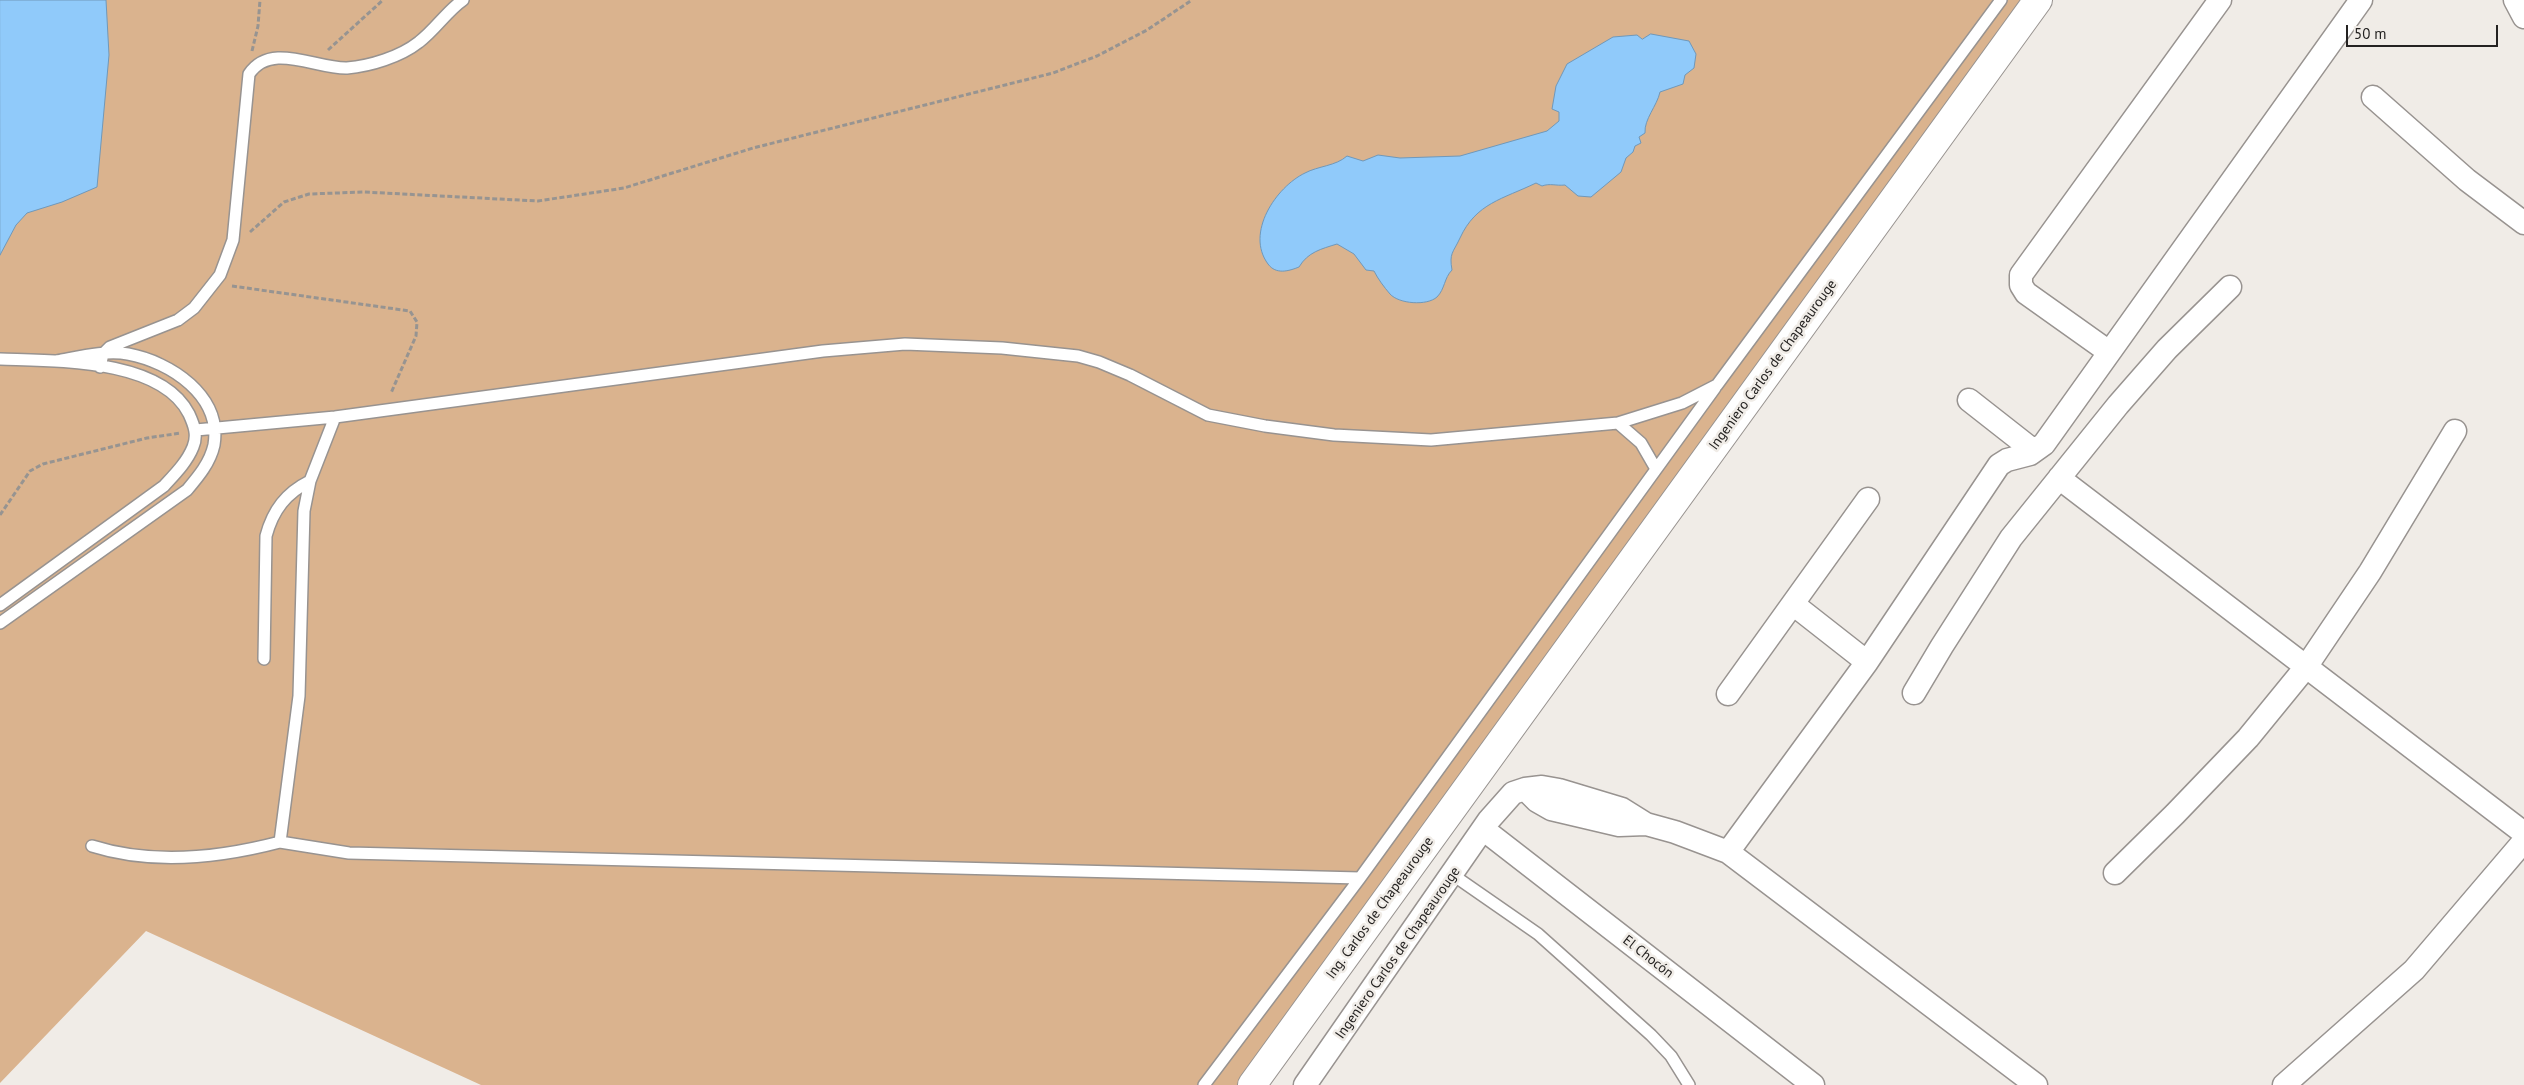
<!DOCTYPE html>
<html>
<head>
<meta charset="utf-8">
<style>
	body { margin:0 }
	#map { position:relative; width:2524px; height:1085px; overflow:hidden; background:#f0ece7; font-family:"PT Sans",sans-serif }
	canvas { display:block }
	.scale { position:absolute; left:2346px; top:25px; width:152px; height:22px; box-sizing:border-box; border:2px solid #242221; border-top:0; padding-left:6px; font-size:15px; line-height:18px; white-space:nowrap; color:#242221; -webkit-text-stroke:4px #f0ece7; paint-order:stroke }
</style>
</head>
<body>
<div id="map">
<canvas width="2524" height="1085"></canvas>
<div class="scale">50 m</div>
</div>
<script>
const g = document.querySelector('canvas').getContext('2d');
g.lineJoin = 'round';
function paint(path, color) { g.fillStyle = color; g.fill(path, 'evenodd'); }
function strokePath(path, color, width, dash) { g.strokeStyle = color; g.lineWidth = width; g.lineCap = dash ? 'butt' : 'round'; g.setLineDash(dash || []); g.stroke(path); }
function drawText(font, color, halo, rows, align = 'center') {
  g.font = font + ' "PT Sans",sans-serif'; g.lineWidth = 5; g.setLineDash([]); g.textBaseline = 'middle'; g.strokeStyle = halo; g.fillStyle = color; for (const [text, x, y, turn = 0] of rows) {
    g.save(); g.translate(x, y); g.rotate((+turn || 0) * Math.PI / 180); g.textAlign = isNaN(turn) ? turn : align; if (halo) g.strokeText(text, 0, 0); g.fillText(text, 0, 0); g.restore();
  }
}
paint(new Path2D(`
	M0 0H2022L1241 1085H481L146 931 0 1083Z`), '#dab38e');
const water = new Path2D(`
	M0 0H106L109 55 97 187 62 202 27 213 16 225 0 255Z
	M1651 34 1689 41 1696 54 1694 68 1685 75 1683 84 1660 92C1657 106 1644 119 1645 133L1639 137 1641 143 1635 146 1633 152 1626 158 1621 172 1591 197 1578 196 1565 185C1556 186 1550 183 1542 186L1536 183C1503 199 1476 203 1460 238 1453 253 1449 253 1452 270 1444 278 1445 289 1437 297 1427 306 1399 304 1390 294 1384 287 1378 279 1374 271L1366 270 1354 254 1337 244C1321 249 1308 252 1299 267 1289 271 1276 275 1268 264 1245 233 1276 187 1305 173 1318 166 1336 166 1347 156L1363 161 1378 155 1400 158 1460 156 1547 131 1559 121V112L1552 109 1556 86 1567 64 1613 37 1637 35 1642 39Z`);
paint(water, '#90cafa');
strokePath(water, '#7098b9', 1);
const service = new Path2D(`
	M0 359C54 361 161 358 189 414 194 425 198 435 193 447 187 462 175 474 164 486L0 605
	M100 367 103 354 110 347 178 320 194 308 220 275 233 240 249 74C271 41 316 69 347 68 370 66 400 57 419 42 435 30 447 11 463 0
	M335 417 310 481 304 511 299 696 280 842 349 853 1360 878
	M1618 423 1641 443 1656 469
	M196 430 335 417 823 351 905 344 1002 348 1078 356 1099 362 1130 375 1208 415 1265 426 1334 435 1431 440 1618 423 1682 403 1717 385 2001 0
	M0 623 187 490C198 477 210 463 214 445 222 396 171 362 128 354 105 350 79 357 57 361
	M264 659 266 536C273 510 286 493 310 481
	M92 846C152 865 219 858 280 842
	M1453 875 1538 934 1651 1035 1671 1056 1689 1085
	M1204 1085 1360 878 1715 388`);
const minor = new Path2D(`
	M2515 0 2524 17
	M2373 97 2467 180 2524 223
	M2109 352 2026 293 2021 285V275L2220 0
	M1969 400 2034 451
	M2059 478 2524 833
	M1793 604 1867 662
	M1914 693 1942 646 2011 538 2118 405 2167 349 2230 287
	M1728 694 1868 499
	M1525 789 1537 801 1551 809 1619 825 1646 824 1675 832 1728 852 2036 1085
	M1483 829 1813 1085
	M1728 852 1867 662 1999 465 2007 460 2030 454 2044 444 2361 0
	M2115 873 2175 814 2248 738 2306 667 2370 572 2455 431
	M1305 1085 1489 820 1513 793 1525 789 1542 787 1559 790 1622 809 1646 824
	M2284 1085 2414 970 2524 841`);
const tertiary = new Path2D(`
	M1252 1085 2038 0`);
strokePath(service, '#989390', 14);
strokePath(minor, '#989390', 25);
strokePath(tertiary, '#989390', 30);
strokePath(new Path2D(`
	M328 50 383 0
	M252 51 258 26 260 0
	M250 232 284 202 309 194 364 192 538 201 624 188 753 148 1053 73 1097 56 1147 30 1192 0
	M232 286 410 311 417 322 416 336 391 393
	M0 515 30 471 43 464 147 438 181 433`), '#979491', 3, [5, 2.5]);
strokePath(service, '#fff', 11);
strokePath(minor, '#fff', 22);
strokePath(tertiary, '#fff', 28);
drawText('14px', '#242221', '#f0ece7', [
	["Ingeniero Carlos de Chapeaurouge",1773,365,-54],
	["Ing. Carlos de Chapeaurouge",1380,908,-54],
	["Ingeniero Carlos de Chapeaurouge",1398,953,-55],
	["El Chocón",1648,957,38]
]);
</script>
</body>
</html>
